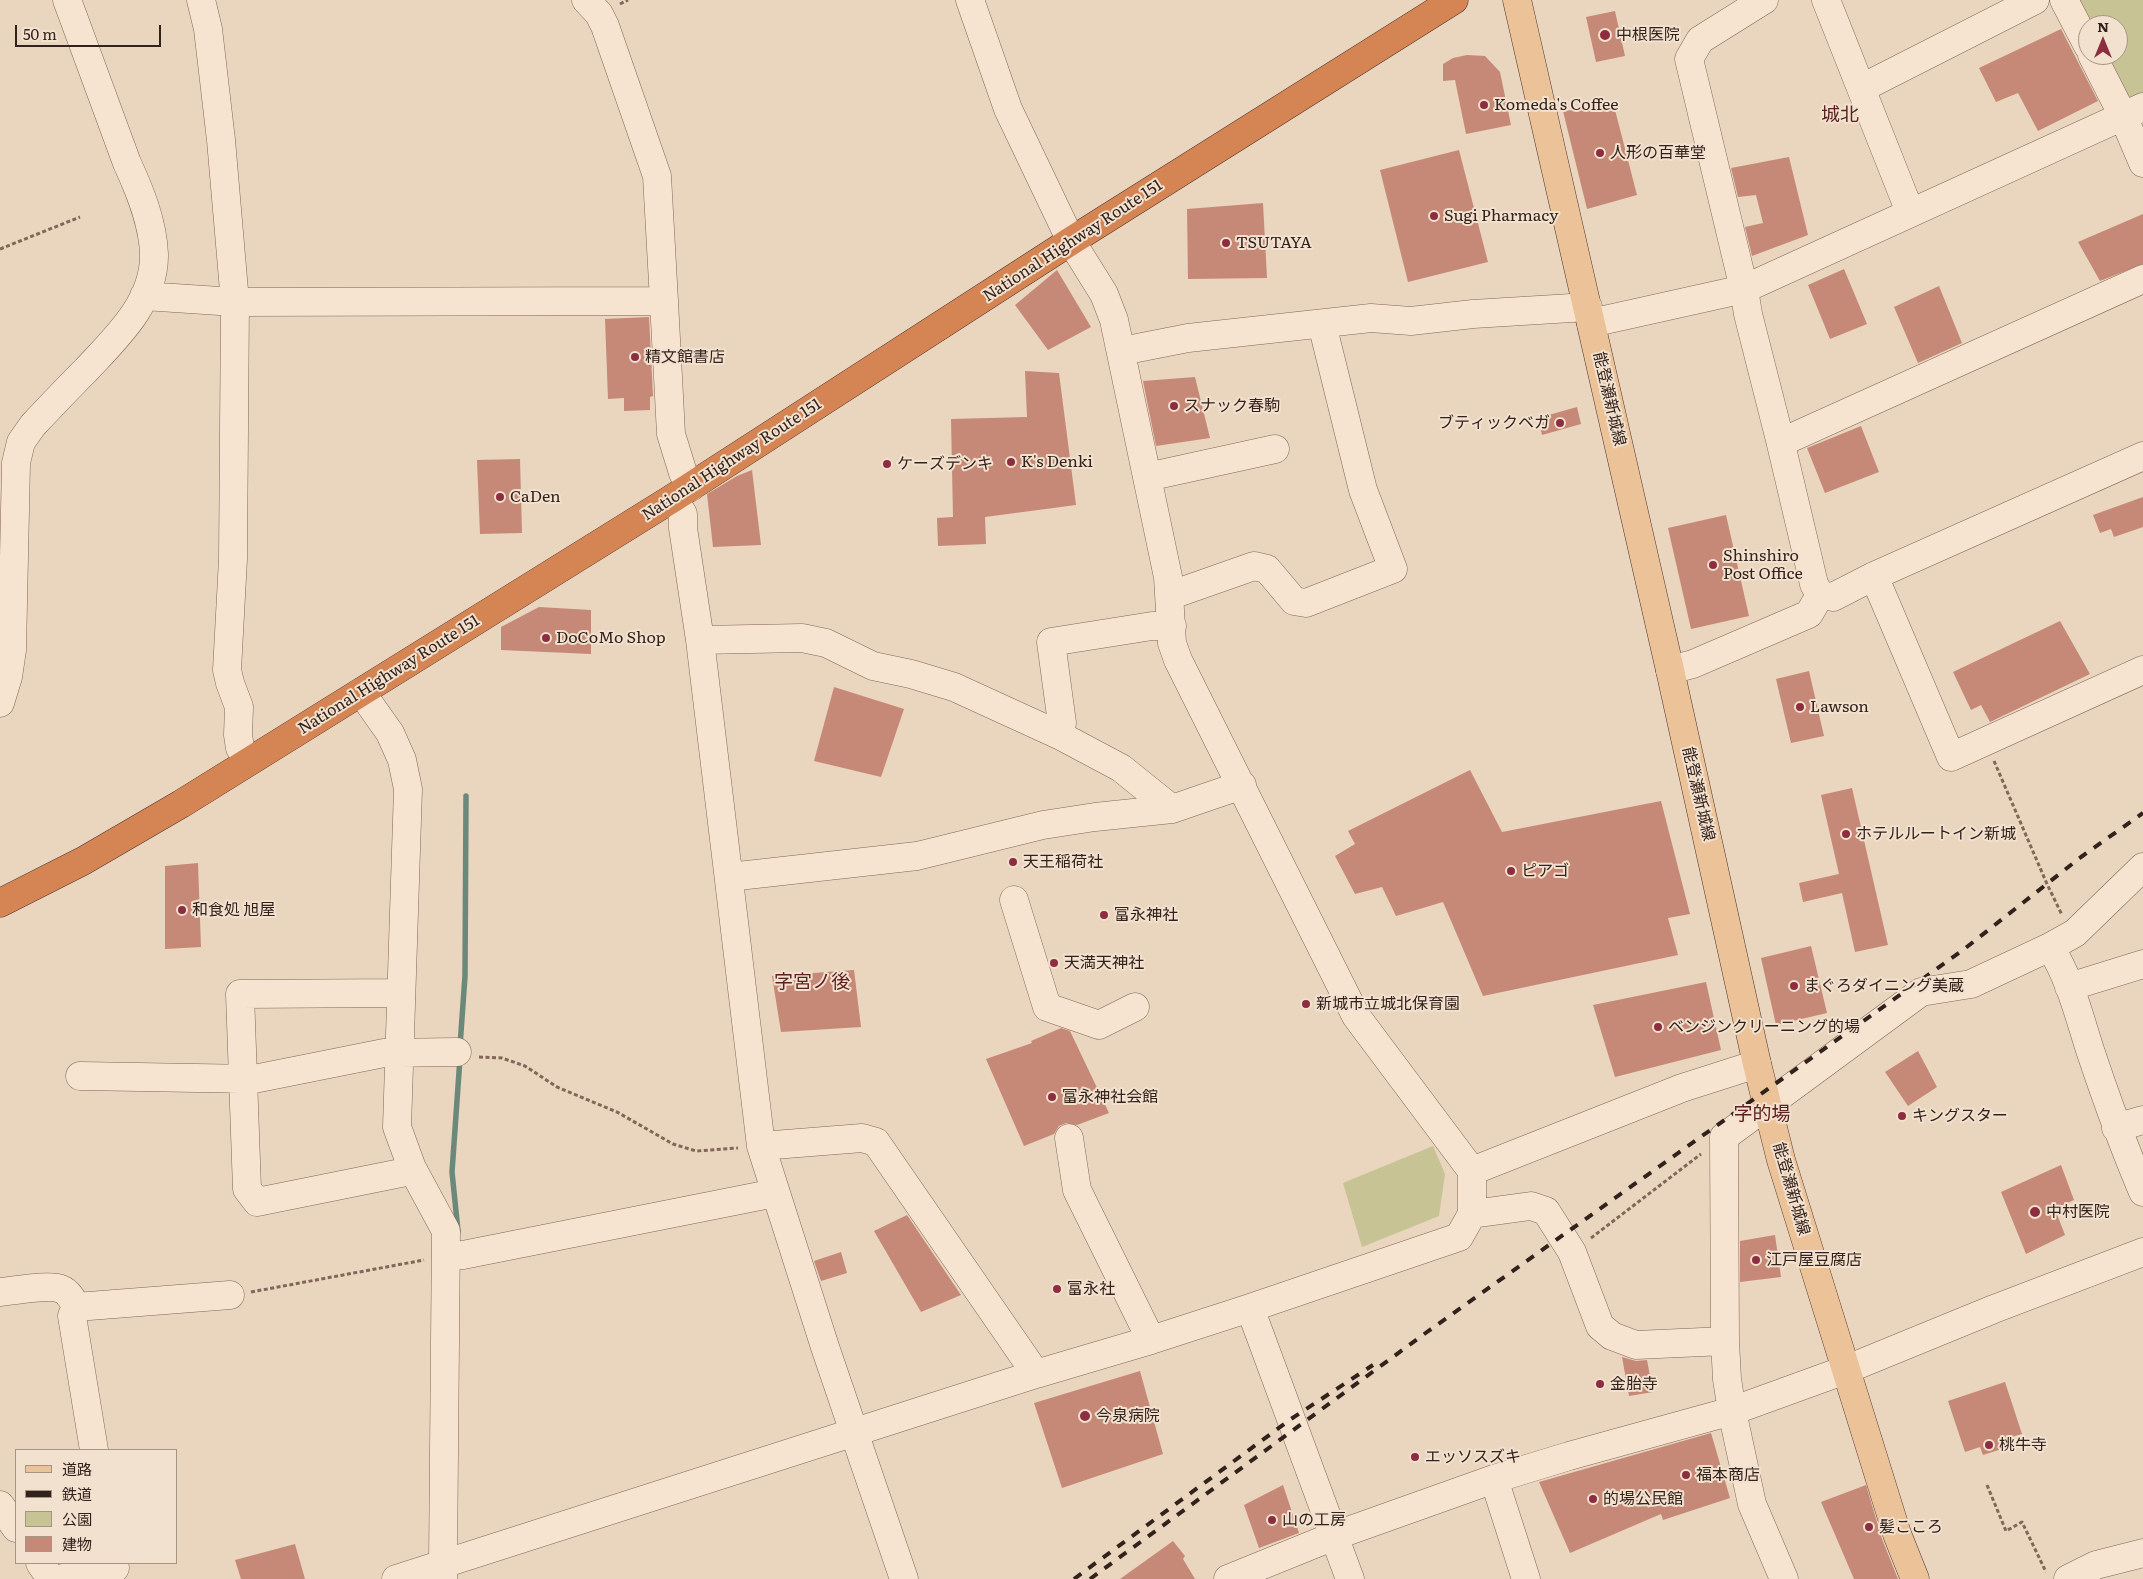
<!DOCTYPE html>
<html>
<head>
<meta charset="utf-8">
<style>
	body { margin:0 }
	#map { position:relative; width:2143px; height:1579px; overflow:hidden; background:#ead5bf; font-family:Literata,"Noto Sans JP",serif }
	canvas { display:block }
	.legend { position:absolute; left:15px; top:1449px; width:162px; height:115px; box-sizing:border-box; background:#f2e1ce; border:1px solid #a59587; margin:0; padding:6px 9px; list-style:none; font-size:15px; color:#32221c }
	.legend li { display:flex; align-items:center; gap:10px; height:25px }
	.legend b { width:25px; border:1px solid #a59587 }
	.north { position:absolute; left:2078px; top:15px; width:50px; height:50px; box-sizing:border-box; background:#f2e1ce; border:1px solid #a59587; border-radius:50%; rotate:0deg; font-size:14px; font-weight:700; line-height:20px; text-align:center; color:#32221c }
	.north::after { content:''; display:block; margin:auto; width:18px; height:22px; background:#8c2d40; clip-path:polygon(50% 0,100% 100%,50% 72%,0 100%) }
	.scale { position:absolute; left:15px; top:25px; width:146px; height:22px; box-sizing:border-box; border:2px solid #32221c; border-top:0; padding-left:6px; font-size:15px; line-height:18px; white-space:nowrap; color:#32221c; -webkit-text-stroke:4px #f2e1ce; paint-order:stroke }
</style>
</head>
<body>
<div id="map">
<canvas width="2143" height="1579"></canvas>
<ul class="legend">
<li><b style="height:6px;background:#ecc298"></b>道路</li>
<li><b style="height:6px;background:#32221c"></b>鉄道</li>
<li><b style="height:14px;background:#c7c394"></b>公園</li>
<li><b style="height:14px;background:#c68977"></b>建物</li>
</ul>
<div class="north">N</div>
<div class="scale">50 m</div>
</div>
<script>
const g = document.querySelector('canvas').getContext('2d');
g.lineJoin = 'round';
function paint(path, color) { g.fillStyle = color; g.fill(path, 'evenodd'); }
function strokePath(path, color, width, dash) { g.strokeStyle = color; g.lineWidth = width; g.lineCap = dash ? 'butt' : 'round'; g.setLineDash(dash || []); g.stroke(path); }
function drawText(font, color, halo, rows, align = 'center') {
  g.font = font + ' Literata,"Noto Sans JP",serif'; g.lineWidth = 4; g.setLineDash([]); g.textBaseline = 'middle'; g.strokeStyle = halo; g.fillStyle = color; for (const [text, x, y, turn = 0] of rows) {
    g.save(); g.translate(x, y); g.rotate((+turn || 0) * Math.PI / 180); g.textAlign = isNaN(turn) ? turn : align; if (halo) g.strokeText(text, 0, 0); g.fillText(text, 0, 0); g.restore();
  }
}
paint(new Path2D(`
	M2075 0H2143V99L2136 102 2122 97 2102 55H2118V25H2088Z
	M1433 1146 1445 1174 1439 1216 1362 1247 1343 1183Z`), '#c7c394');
strokePath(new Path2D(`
	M460 1046 465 976 466 796
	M458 1231 452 1172 460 1058`), '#6a897b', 5.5);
paint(new Path2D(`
	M1615 11 1625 56 1596 62 1586 17Z
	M2061 29 2098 101 2038 131 2018 93 1996 102 1979 68Z
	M1467 55 1485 56 1500 72 1511 125 1466 134 1455 80 1443 81V64L1453 58Z
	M1614 106 1637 195 1587 209 1563 111Z
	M1459 150 1488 262 1408 282 1380 170Z
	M1789 157 1808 235 1752 256 1745 227 1763 223 1756 195 1738 197 1731 168Z
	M1263 203 1267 278 1188 279 1187 209Z
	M2143 214V264L2100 281 2078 242Z
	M1844 269 1867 324 1830 339 1808 285Z
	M1057 270 1091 327 1048 350 1015 305Z
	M1939 286 1962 343 1918 363 1894 307Z
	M649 317 653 396 650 397V410L624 411V398L608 399 605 319Z
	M1025 371 1059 373 1076 505 985 517 986 544 938 546 937 518 953 517 951 419 1027 417Z
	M1195 377 1210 438 1156 446 1143 381Z
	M1577 407 1581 424 1542 435 1538 418Z
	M1861 426 1879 472 1825 493 1807 448Z
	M520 459 522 533 480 534 477 460Z
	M752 470 761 545 713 547 707 494 737 476Z
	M2143 497V527L2114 537 2111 529 2100 533 2093 515Z
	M1726 515 1749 616 1691 629 1668 528Z
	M539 607 591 610V654L501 650V627Z
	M2060 621 2090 674 1990 722 1981 705 1971 710 1953 672Z
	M1809 671 1824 736 1791 743 1776 679Z
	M834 687 904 709 881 777 814 761Z
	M1470 770 1502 832 1661 801 1690 914 1668 918 1678 955 1483 996 1443 902 1396 916 1382 887 1355 894 1335 856 1355 844 1348 831Z
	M1852 788 1888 945 1855 952 1842 893 1803 902 1799 883 1839 874 1821 795Z
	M198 863 201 947 165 949V866Z
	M1811 946 1827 1013 1776 1025 1761 958Z
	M854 970 861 1027 781 1032 772 976Z
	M1706 982 1721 1050 1615 1077 1593 1005Z
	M1061 1028 1070 1031 1109 1113 1077 1125 1066 1123 1059 1126 1054 1134 1024 1146 986 1059 1032 1043 1031 1041Z
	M1918 1051 1937 1087 1908 1106 1885 1072Z
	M2061 1165 2074 1200 2055 1209 2065 1235 2026 1254 2001 1192Z
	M907 1215 961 1295 921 1312 874 1231Z
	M1775 1235 1781 1277 1740 1282V1241Z
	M841 1252 847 1273 821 1281 814 1261Z
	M1622 1357 1636 1361 1647 1360 1653 1392 1629 1396Z
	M1140 1371 1163 1454 1062 1488 1034 1403Z
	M2005 1382 2022 1434 2005 1439 2008 1447 1983 1455 1980 1447 1965 1452 1948 1401Z
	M1711 1433 1730 1498 1663 1520 1661 1514 1570 1553 1539 1482Z
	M1283 1485 1299 1533 1259 1548 1244 1505Z
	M1866 1485 1882 1539 1898 1579H1854L1821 1502Z
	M1173 1541 1185 1556 1183 1559 1195 1579H1120Z
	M295 1544 305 1579H241L235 1560Z`), '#c68977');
const minor = new Path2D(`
	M201 0 208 29 221 140 235 302 233 559 227 670 230 683 239 707 238 735 240 748 248 761
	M586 0 599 14 605 26 657 176 664 301
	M970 0 1008 109 1071 241 1104 294 1114 320 1168 577 1172 643 1178 660 1356 1016 1472 1171V1214L1459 1237 1250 1308 1350 1579
	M1764 0 1700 40 1689 59 1744 289 1748 314 1780 440 1793 437 2143 279
	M1826 0 1910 212
	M2064 0 2088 46
	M2092 55 2123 116 2143 163
	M1862 88 2035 0
	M144 296 235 302 664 301 671 434 683 473 691 487
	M1591 323 1744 289 2143 107
	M1122 351 1188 338 1371 318 1411 321 1473 314 1588 307
	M1780 440 1814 584 1820 595 1833 597 1874 576 2143 456
	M1147 477 1275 449
	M673 498 683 514V528L700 640 761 1146 825 1347 904 1579
	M1874 576 1951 757 2143 670
	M1170 593 1180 592 1254 566 1267 569 1294 601 1306 603 1393 569 1363 490 1322 324
	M700 640 802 638 826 643 873 666 911 674 954 687 1059 735 1121 768 1172 809 1242 785
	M1670 670 1693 664 1809 614 1820 595
	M361 692 390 733 402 760 408 789 397 1127 412 1168 446 1231 443 1564 1036 1374 1151 1340 1250 1308
	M0 703 8 677 12 650 16 463 21 442 33 425C50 407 68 388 86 370 116 338 155 302 154 254 153 223 140 191 127 163L67 0
	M1059 735 1062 723 1051 642 1152 626H1172
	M2143 867 2075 933 2050 947C2070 978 2079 1016 2090 1050 2106 1098 2123 1145 2143 1192
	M729 877 917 856 1043 825 1095 817 1172 809
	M1014 900 1047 1007 1099 1025 1135 1007
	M2069 987 2143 964
	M401 993 240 994 247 1189 257 1202 401 1173 412 1168
	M80 1076 254 1079 384 1053 457 1052
	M2116 1128 2143 1120
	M1069 1138 1077 1190 1151 1340
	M761 1146 862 1138 876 1142 1036 1374
	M1472 1171 1682 1088 1757 1064
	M1472 1214 1531 1206 1546 1211 1572 1252 1600 1326 1612 1336 1636 1345 1725 1341
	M446 1256 463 1255 775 1193
	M0 1292C13 1291 50 1284 61 1289 69 1292 73 1301 76 1307L230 1295
	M76 1307 72 1316 94 1450
	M1494 1479 1526 1579
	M0 1505 16 1528
	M40 1563 51 1579
	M58 1579 115 1568 114 1563
	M396 1579 443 1564V1579
	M1228 1579 1334 1536 1494 1479 1569 1456 1732 1411 1845 1370 1994 1309 2143 1252
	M1784 1579 1752 1504 1732 1411 1727 1379 1725 1341 1724 1137 1921 992 1971 984 2050 947
	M2068 1579 2096 1565 2143 1553`);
const major = new Path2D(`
	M1517 0 1670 670 1757 1064 1781 1160 1897 1534 1915 1579`);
const highway = new Path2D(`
	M0 903 83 861 181 804 673 498 1071 241 1454 0`);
strokePath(minor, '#816659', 29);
strokePath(major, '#4f362d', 29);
strokePath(highway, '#4f362d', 29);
strokePath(new Path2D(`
	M620 4 628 0
	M0 249 80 217
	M1994 761 2047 884 2062 915
	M479 1057 502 1058 525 1066 557 1087 617 1112 673 1144 696 1151 738 1148
	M1591 1238 1701 1154
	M251 1292 424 1260
	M1987 1485 2006 1531 2022 1522 2046 1572`), '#816659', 3, [4, 2.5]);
strokePath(minor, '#f6e4d1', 28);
strokePath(major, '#ecc298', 28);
strokePath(highway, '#d58453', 28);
strokePath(new Path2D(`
	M1074 1579 1291 1419 1373 1365
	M1090 1579 1427 1332 1963 950 2081 857 2143 813`), '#32221c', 4, [9, 9]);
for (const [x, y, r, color] of [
	[1605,35,6,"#8c2d40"],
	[1484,105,5,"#8c2d40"],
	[1600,153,5,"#8c2d40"],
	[1434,216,5,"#8c2d40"],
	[1226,243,5,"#8c2d40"],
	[635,357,5,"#8c2d40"],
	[1174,406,5,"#8c2d40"],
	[1560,423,5,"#8c2d40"],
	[1011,462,5,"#8c2d40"],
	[887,464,5,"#8c2d40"],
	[500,497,5,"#8c2d40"],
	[1713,565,5,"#8c2d40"],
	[546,638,5,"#8c2d40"],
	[1800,707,5,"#8c2d40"],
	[1846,834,5,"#8c2d40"],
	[1013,862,5,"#8c2d40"],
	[1511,871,5,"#8c2d40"],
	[182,910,5,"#8c2d40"],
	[1104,915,5,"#8c2d40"],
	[1054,963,5,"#8c2d40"],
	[1794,986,5,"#8c2d40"],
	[1306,1004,5,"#8c2d40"],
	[1658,1027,5,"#8c2d40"],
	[1052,1097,5,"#8c2d40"],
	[1902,1116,5,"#8c2d40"],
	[2035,1212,6,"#8c2d40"],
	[1756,1260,5,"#8c2d40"],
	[1057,1289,5,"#8c2d40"],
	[1600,1384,5,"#8c2d40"],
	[1085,1416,6,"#8c2d40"],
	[1989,1445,5,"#8c2d40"],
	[1415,1457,5,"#8c2d40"],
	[1686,1475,5,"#8c2d40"],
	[1593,1499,5,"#8c2d40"],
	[1272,1520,5,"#8c2d40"],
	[1869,1527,5,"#8c2d40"]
]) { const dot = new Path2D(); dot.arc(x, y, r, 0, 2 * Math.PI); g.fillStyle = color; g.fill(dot); strokePath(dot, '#f2e1ce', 2); }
drawText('16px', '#32221c', '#f2e1ce', [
	["中根医院",1616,35],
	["Komeda's Coffee",1494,105],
	["人形の百華堂",1610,153],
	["Sugi Pharmacy",1444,216],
	["TSUTAYA",1236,243],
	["精文館書店",645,357],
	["スナック春駒",1184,406],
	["ブティックベガ",1550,423,"right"],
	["K's Denki",1021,462],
	["ケーズデンキ",897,464],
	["CaDen",510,497],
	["Shinshiro",1723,556],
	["Post Office",1723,574],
	["DoCoMo Shop",556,638],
	["Lawson",1810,707],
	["ホテルルートイン新城",1856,834],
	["天王稲荷社",1023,862],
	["ピアゴ",1521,871],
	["和食処 旭屋",192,910],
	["富永神社",1114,915],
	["天満天神社",1064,963],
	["まぐろダイニング美蔵",1804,986],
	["新城市立城北保育園",1316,1004],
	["ベンジンクリーニング的場",1668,1027],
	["富永神社会館",1062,1097],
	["キングスター",1912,1116],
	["中村医院",2046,1212],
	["江戸屋豆腐店",1766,1260],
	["富永社",1067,1289],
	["金胎寺",1610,1384],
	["今泉病院",1096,1416],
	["桃牛寺",1999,1445],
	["エッソスズキ",1425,1457],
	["福本商店",1696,1475],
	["的場公民館",1603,1499],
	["山の工房",1282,1520],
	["髪こころ",1879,1527]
], 'left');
drawText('16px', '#32221c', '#f2e1ce', [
	["National Highway Route 151",1073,241,-33],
	["能登瀬新城線",1609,399,77],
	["National Highway Route 151",732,460,-33],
	["National Highway Route 151",389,675,-32],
	["能登瀬新城線",1698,794,77],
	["能登瀬新城線",1791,1189,74]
]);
drawText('19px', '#5b201f', '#f2e1ce', [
	["城北",1840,115],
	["字宮ノ後",812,982],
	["字的場",1762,1114]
]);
</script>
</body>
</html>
